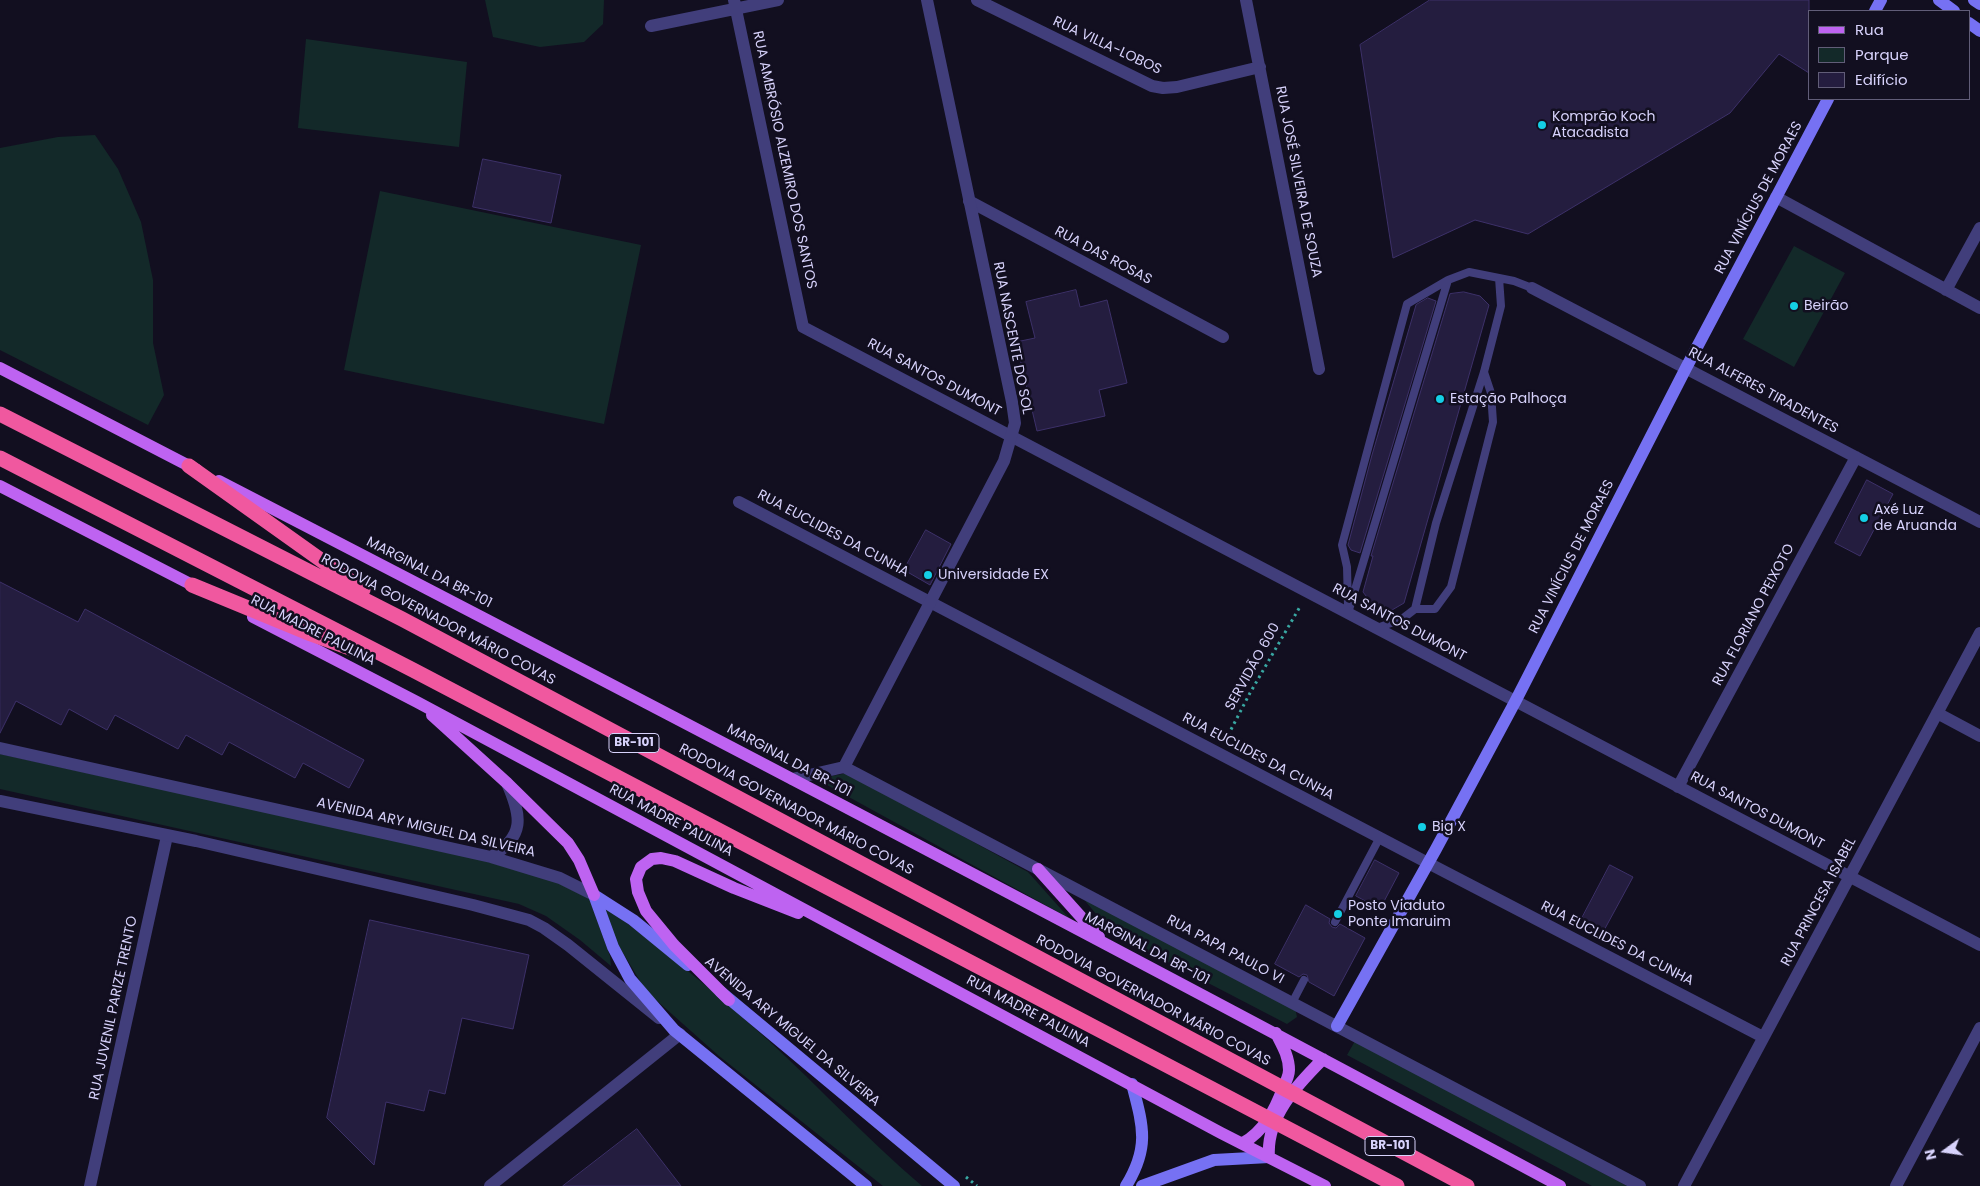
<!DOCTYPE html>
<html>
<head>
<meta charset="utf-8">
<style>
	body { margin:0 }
	#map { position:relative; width:1980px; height:1186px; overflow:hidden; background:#120f20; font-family:Poppins,sans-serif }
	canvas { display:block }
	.legend { position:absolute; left:1808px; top:10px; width:162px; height:90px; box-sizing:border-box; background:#120f20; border:1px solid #615d78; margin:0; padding:6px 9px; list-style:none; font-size:15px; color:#d7d2fb }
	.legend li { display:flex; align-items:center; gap:10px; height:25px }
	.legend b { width:25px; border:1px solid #615d78 }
	.north { position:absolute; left:1920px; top:1126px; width:50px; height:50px; -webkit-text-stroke:4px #120f20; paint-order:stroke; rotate:256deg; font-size:14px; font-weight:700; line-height:20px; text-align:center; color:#d7d2fb }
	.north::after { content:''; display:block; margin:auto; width:18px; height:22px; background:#d7d2fb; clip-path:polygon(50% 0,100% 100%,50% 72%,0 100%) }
</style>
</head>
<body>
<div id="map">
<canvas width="1980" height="1186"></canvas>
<ul class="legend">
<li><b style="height:6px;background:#be63f1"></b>Rua</li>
<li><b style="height:14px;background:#132929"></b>Parque</li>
<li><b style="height:14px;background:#241d3f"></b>Edifício</li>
</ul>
<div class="north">N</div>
</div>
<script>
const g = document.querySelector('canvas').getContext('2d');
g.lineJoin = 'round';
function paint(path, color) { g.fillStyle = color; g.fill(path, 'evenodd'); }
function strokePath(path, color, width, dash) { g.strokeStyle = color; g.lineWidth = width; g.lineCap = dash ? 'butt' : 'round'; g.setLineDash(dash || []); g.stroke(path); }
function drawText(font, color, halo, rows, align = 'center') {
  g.font = font + ' Poppins,sans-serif'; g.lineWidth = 5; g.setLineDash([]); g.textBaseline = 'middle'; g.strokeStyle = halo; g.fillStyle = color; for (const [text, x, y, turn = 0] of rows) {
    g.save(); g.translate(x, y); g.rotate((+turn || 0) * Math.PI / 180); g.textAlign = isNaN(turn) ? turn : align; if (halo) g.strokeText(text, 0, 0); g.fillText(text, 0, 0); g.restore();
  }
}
paint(new Path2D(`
	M485 0H604L603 24 584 42 540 47 493 37Z
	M306 39 467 62 459 147 298 128Z
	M95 135 118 169 141 222 153 280V343L164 395 148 425 0 350V148L58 137Z
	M380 191 641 245 604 424 344 370Z
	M1794 246 1845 273 1794 367 1743 339Z
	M0 754 464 855 560 883 588 896 610 956 611 966 580 940 546 916 519 904 0 789Z
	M848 773 1028 872 1069 918 816 779Z
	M1081 896 1295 1008 1297 1017 1287 1024 1112 933Z
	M603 906C660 946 716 993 768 1040 820 1088 868 1140 922 1186H883L719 1056 646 991 611 933Z
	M1355 1041 1627 1186H1592L1347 1055Z`), '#132929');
const building = new Path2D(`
	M1430 0H1809V73L1779 54 1730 113 1528 234 1475 220 1393 258 1360 45Z
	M483 159 561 175 551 223 473 207Z
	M1076 290 1080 307 1107 300 1127 383 1099 390 1105 416 1037 431 1016 342 1035 338 1026 302Z
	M1464 292 1480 296 1489 305 1404 603 1392 610 1380 608 1370 601 1363 592 1373 556H1371L1450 294Z
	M1428 298 1436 301 1360 553 1351 550 1348 545 1372 455 1416 305Z
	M1867 480 1893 494 1860 556 1835 543Z
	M926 530 951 544 930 585 904 570Z
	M0 582 78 622 85 609 364 760 349 788 303 763 295 778 229 742 222 755 186 735 178 749 115 715 107 730 69 709 61 725 16 701 0 733Z
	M1375 860 1399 873 1380 909 1356 896Z
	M1610 865 1633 877 1602 934 1580 922Z
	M1306 905 1330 919 1329 923 1332 927 1336 928 1340 924 1365 938 1334 996 1309 982 1307 975 1303 974 1299 977 1275 964Z
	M370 920 529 955 513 1029 462 1018 445 1094 429 1090 424 1111 386 1102 374 1165 327 1118Z
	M637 1129 681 1186H563Z`);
paint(building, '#241d3f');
strokePath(building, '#3d3169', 1);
strokePath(new Path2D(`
	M1225 741 1250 693 1301 605
	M966 1177 977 1186`), '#39a8a3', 3, [2.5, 4]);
strokePath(new Path2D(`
	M1348 606 1347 567 1342 545 1407 304 1448 280
	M1415 609H1435L1451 587 1493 422 1491 393 1484 372
	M1348 613 1448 280 1469 272 1514 281 1532 288
	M1377 628 1402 619 1415 609 1436 523 1484 372 1501 306 1499 278
	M1335 922 1380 837
	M1292 1003 1304 980`), '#413e7b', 8);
strokePath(new Path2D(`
	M734 0 803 327 1980 945
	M977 0 1152 86 1163 88 1177 87 1260 67
	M1246 0 1319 369
	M651 26 778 0
	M1776 197 1980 308
	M969 201 1223 337
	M1532 288 1980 522
	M1946 290 1980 228
	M739 502 1428 863 1763 1037
	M1937 713 1980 736
	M1678 787 1856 457
	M90 1186 167 836
	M490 1186 680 1034
	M1684 1186 1980 633
	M1896 1186 1980 1028`), '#413e7b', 12);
strokePath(new Path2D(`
	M0 748 491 857 560 878 594 895
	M844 767 1004 461 1015 423 1012 402 927 0
	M792 779 844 767 1640 1186
	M0 801 196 841 473 905 529 920 544 928 568 945 659 1018
	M491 857C525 836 522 817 507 783`), '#413e7b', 12);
strokePath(new Path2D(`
	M1939 0 1954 11
	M1974 0 1980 4
	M1875 11 1881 0
	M1969 23 1980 31
	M594 895 633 920 688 965
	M594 895 613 947 630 979 674 1030 866 1186
	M721 992 954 1186
	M1337 1026 1436 849 1515 702 1686 368 1828 99
	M1126 1186C1150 1147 1143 1126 1132 1084
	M1142 1186 1214 1160 1269 1157`), '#7671f3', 12);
strokePath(new Path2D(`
	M0 368 197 470
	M219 481C668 713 1115 947 1560 1186
	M0 486 200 589
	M253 617 417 702 1221 1133 1325 1186
	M432 715 507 783 568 843 579 860 594 895
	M1038 869 1099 937
	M729 1000 674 945 646 911 638 892 636 879 641 867 652 859 661 858 675 861 734 888 798 913
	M1243 1143C1264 1131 1275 1110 1283 1088 1286 1082 1289 1076 1289 1070 1289 1056 1282 1045 1276 1033
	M1269 1157C1266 1117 1297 1085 1323 1059`), '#be63f1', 12);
strokePath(new Path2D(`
	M0 414 402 619 1467 1186
	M0 458 413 670 1397 1186
	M189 466 363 590
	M192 585 311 634 358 651`), '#f0589f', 15);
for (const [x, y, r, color] of [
	[1542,125,5,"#14cee5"],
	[1794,306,5,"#14cee5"],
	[1440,399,5,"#14cee5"],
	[1864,518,5,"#14cee5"],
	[928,575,5,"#14cee5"],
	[1422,827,5,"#14cee5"],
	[1338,914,5,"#14cee5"]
]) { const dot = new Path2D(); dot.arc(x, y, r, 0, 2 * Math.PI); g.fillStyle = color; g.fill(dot); strokePath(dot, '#120f20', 2); }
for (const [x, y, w] of [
	[634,743,50],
	[1390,1146,50]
]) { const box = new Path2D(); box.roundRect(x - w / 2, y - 9.5, w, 19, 4); g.fillStyle = '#120f20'; g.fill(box); strokePath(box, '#d7d2fb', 1); }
drawText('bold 12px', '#d7d2fb', null, [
	["BR-101",634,743],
	["BR-101",1390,1146]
]);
drawText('14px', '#d7d2fb', '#120f20', [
	["RUA VILLA-LOBOS",1107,46,25],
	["RUA AMBRÓSIO ALZEMIRO DOS SANTOS",784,160,78],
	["RUA JOSÉ SILVEIRA DE SOUZA",1298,182,79],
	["RUA VINÍCIUS DE MORAES",1759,198,-62],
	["RUA DAS ROSAS",1103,256,28],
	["RUA NASCENTE DO SOL",1012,338,79],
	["RUA SANTOS DUMONT",934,378,28],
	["RUA ALFERES TIRADENTES",1763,391,28],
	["RUA EUCLIDES DA CUNHA",833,534,28],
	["RUA VINÍCIUS DE MORAES",1572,557,-63],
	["MARGINAL DA BR-101",429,573,27],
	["RUA FLORIANO PEIXOTO",1754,615,-62],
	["RODOVIA GOVERNADOR MÁRIO COVAS",438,620,28],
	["RUA SANTOS DUMONT",1399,623,28],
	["RUA MADRE PAULINA",313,631,27],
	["SERVIDÃO 600",1253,667,-61],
	["RUA EUCLIDES DA CUNHA",1258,757,28],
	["MARGINAL DA BR-101",789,761,28],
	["RODOVIA GOVERNADOR MÁRIO COVAS",796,810,28],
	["RUA SANTOS DUMONT",1757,811,28],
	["RUA MADRE PAULINA",671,821,28],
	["AVENIDA ARY MIGUEL DA SILVEIRA",426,828,13],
	["RUA PRINCESA ISABEL",1819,902,-62],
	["RUA EUCLIDES DA CUNHA",1617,944,27],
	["MARGINAL DA BR-101",1147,949,28],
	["RUA PAPA PAULO VI",1225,950,28],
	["RODOVIA GOVERNADOR MÁRIO COVAS",1153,1001,28],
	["RUA JUVENIL PARIZE TRENTO",114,1008,-78],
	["RUA MADRE PAULINA",1028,1012,28],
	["AVENIDA ARY MIGUEL DA SILVEIRA",792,1032,40]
]);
drawText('14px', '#d7d2fb', '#120f20', [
	["Komprão Koch",1552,117],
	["Atacadista",1552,133],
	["Beirão",1804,306],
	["Estação Palhoça",1450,399],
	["Axé Luz",1874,510],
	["de Aruanda",1874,526],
	["Universidade EX",938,575],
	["Big X",1432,827],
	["Posto Viaduto",1348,906],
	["Ponte Imaruim",1348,922]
], 'left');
</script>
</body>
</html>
